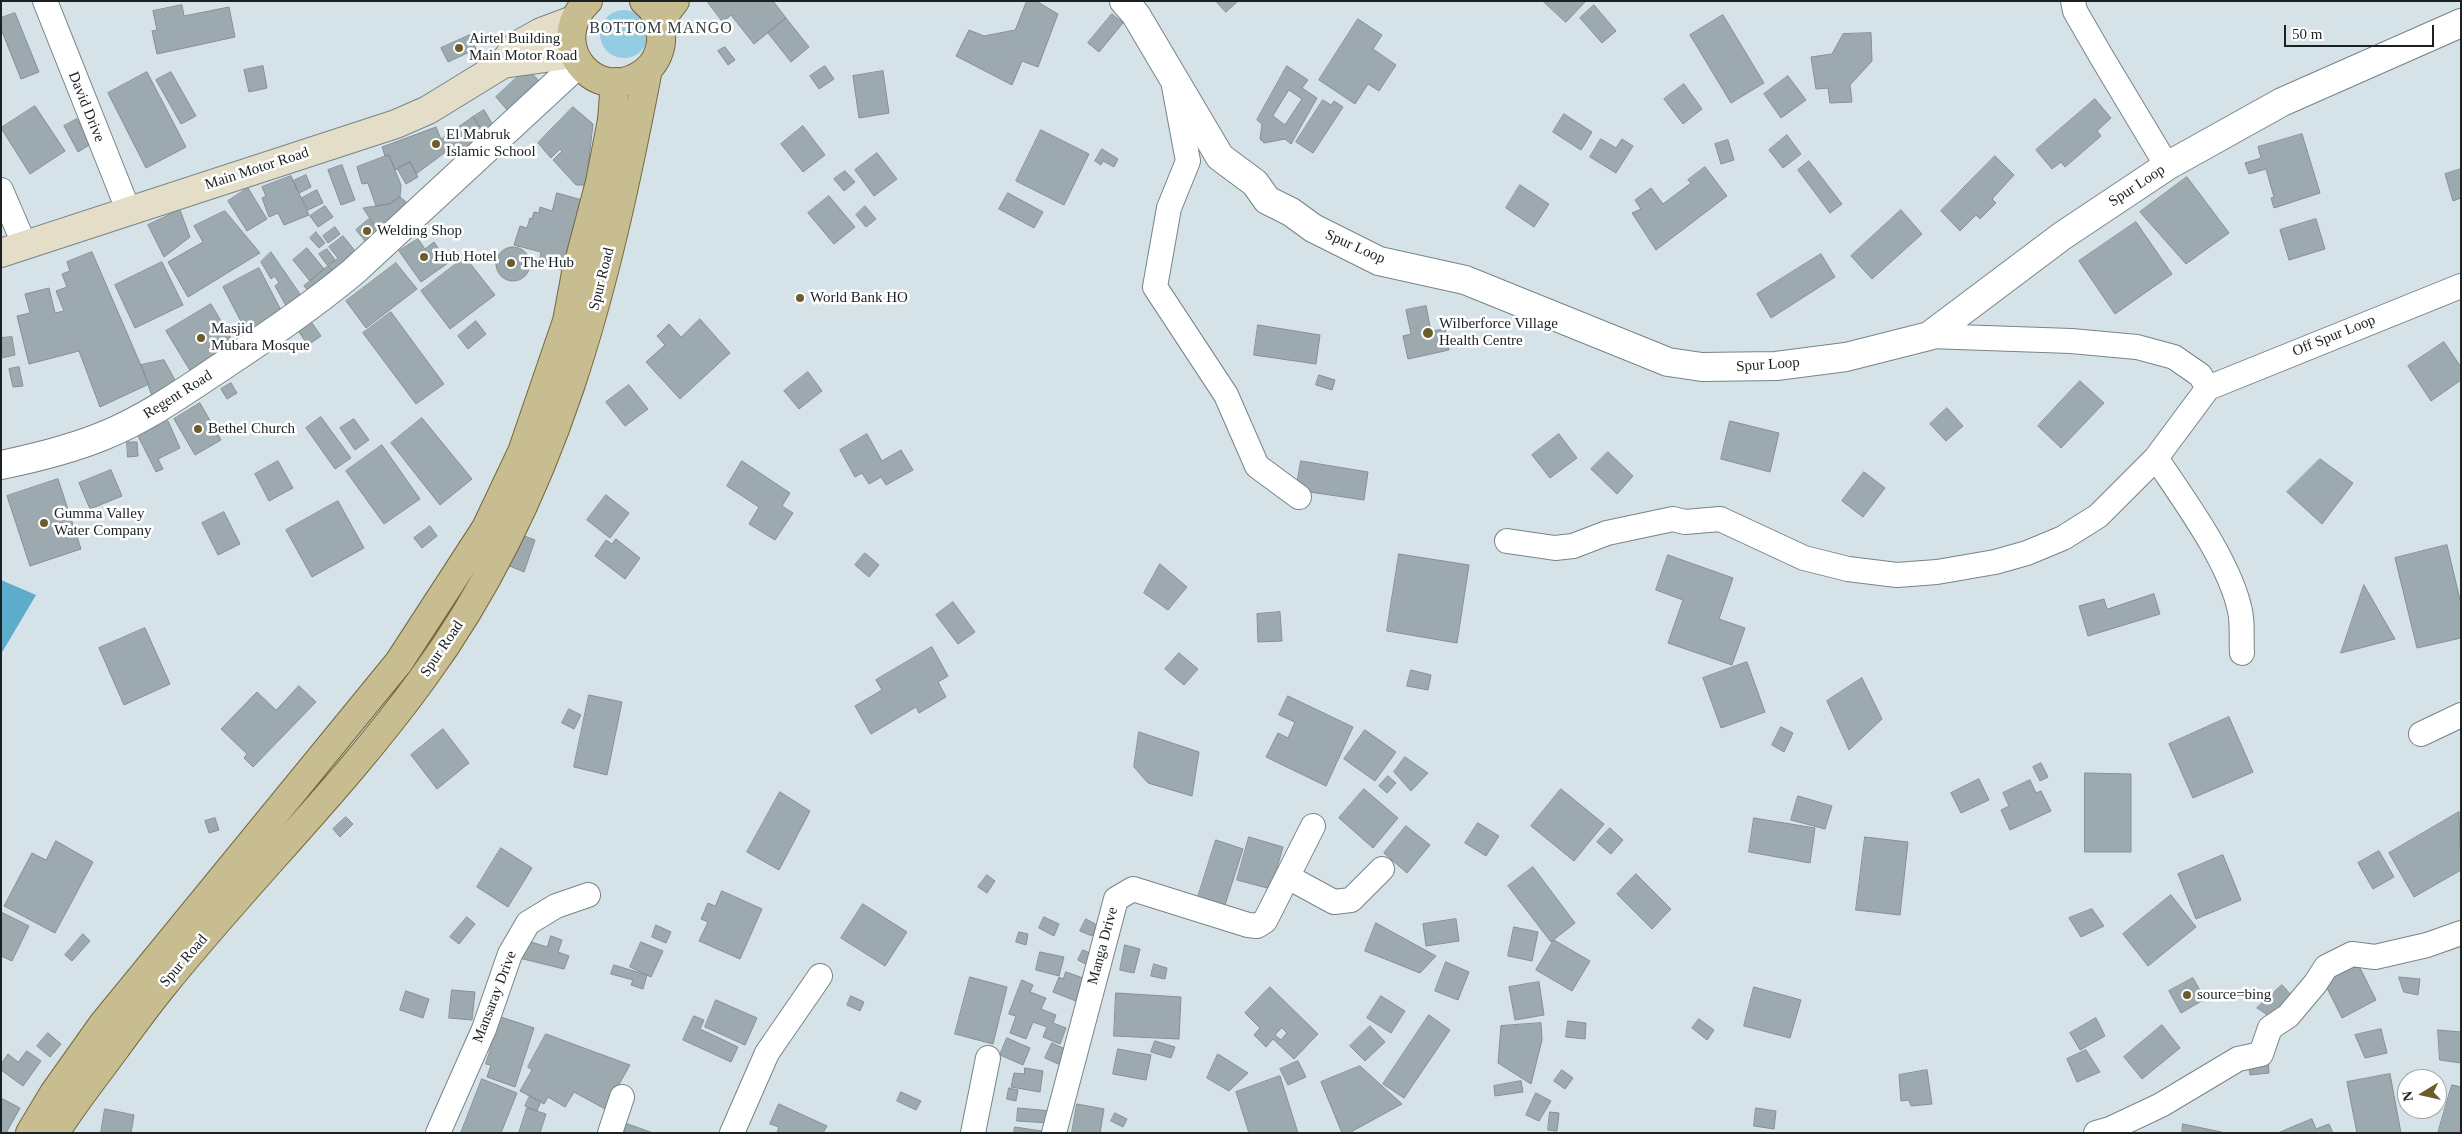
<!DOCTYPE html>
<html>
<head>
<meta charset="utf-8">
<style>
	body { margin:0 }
	#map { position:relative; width:2462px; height:1134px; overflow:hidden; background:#d5e2e8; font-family:Georgia,serif }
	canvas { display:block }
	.frame { position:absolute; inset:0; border:2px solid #1b2022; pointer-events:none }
	.north { position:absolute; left:2397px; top:1069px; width:50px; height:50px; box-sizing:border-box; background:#fff; border:1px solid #a4a6a7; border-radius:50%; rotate:261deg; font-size:14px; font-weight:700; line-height:20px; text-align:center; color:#1b2022 }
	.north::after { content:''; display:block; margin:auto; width:18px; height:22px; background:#6b5c29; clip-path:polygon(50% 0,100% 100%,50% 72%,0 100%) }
	.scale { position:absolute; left:2284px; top:25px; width:150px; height:22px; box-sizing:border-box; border:2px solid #1b2022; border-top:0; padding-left:6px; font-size:15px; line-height:18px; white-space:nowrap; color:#1b2022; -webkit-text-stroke:4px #fff; paint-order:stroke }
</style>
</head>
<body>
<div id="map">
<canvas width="2462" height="1134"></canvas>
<div class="frame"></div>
<div class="north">N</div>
<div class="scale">50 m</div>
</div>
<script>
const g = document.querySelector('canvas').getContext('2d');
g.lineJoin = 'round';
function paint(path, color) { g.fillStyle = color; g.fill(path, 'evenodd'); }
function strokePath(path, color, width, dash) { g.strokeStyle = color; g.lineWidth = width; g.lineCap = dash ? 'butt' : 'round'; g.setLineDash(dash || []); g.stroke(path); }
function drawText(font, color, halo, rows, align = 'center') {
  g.font = font + ' Georgia,serif'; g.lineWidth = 5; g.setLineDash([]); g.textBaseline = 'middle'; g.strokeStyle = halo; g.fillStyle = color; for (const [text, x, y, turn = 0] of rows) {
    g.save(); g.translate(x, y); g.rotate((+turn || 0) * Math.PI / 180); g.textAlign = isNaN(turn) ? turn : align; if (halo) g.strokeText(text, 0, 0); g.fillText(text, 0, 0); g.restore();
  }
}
paint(new Path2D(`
	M600 34a24 24 0 1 1 48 0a24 24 0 1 1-48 0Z`), '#93cce3');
paint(new Path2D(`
	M1 580 36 595 1 654Z`), '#5eaccb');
const building = new Path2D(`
	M707 1H773L786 18 754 44 731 15 723 22Z
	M1027 1H1036L1058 14 1038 67 1022 61 1012 85 956 56 969 30 984 36 1015 30Z
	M1216 1H1238L1226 12Z
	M1543 1H1586L1566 22Z
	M182 5 184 16 229 7 235 37 157 54 152 31 157 30 153 11Z
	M1594 5 1616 31 1602 43 1580 18Z
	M15 13 39 72 21 79 1 29V18Z
	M1112 14 1123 23 1099 52 1088 43Z
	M1723 15 1764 83 1731 103 1690 35Z
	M786 18 809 47 791 62 768 33Z
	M1358 19 1382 35 1373 49 1396 65 1379 91 1368 84 1355 104 1319 80Z
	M1871 33 1872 61 1850 85 1852 102 1830 103 1828 88 1816 89 1811 57 1832 54 1843 34Z
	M470 35 476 49 448 62 441 48Z
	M725 47 735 60 728 65 718 51Z
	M263 66 267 88 249 92 244 70Z
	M825 66 834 79 819 89 810 76Z
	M1287 66 1308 80 1302 88 1317 98 1291 144 1285 139 1264 143 1260 139 1262 124 1257 120ZM1289 90 1302 99 1285 125 1273 116Z
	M527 68 540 82 508 111 496 97Z
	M883 71 889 113 859 118 853 76Z
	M147 72 186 147 146 168 108 93Z
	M171 72 196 116 181 124 156 80Z
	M1788 76 1806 100 1781 118 1764 94Z
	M1684 84 1702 109 1683 124 1664 99Z
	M2095 99 2111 118 2097 131 2101 136 2065 167 2061 162 2052 169 2036 150Z
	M1323 100 1331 105 1334 101 1343 107 1313 153 1296 142Z
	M35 106 65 151 30 174 1 128Z
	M573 107 593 124 586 185H576L553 160 562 151 560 149 551 158 538 143Z
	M484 110 493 125 483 131 473 117Z
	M1564 114 1592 132 1581 150 1553 132Z
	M473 117 483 131 480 136 485 141 455 159 447 151 416 174 410 162 395 170 389 155 385 156 382 147 436 127 441 139Z
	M77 119 91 144 78 152 64 126Z
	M803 126 825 155 803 172 781 144Z
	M1041 130 1089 154 1064 205 1016 181Z
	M2302 134 2320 193 2274 208 2271 198 2274 197 2266 169 2249 174 2245 163 2261 158 2258 147Z
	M1787 135 1801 154 1783 168 1769 150Z
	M1601 139 1616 148 1622 139 1633 146 1616 173 1590 157Z
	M1728 140 1734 160 1721 164 1715 144Z
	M1102 149 1118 159 1114 167 1103 161 1101 165 1095 161Z
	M877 153 897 179 874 196 855 170Z
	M389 155 401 185 400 197 389 204 376 206 368 183 362 184 357 167Z
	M1995 156 2014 175 1992 199 1996 203 1980 219 1976 215 1960 231 1941 211Z
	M1809 161 1842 204 1830 213 1798 170Z
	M410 162 418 177 406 184 397 168Z
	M342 165 355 200 341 205 328 170Z
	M1705 167 1727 196 1656 250 1632 213 1641 209 1635 200 1651 188 1663 204 1691 183 1688 180Z
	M2461 169V198L2453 201 2445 174Z
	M845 171 855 182 844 191 834 179Z
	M306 175 311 187 299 193 293 181Z
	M291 176 309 215 284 225 278 213 269 217 262 198 266 196 262 187Z
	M2187 177 2229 233 2186 264 2140 212Z
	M1520 185 1549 204 1534 227 1506 208Z
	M248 188 267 219 247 231 228 201Z
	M317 190 323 203 308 210 302 198Z
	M557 193 582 200 562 270 539 264 541 252 514 245 520 226 527 228 530 218 532 219 534 212 539 213 540 207 552 211Z
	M1008 193 1043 212 1034 228 999 209Z
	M829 196 855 227 834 244 808 213Z
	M400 197 411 206 379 232 363 208 389 204Z
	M325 206 333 217 318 227 310 216Z
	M865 206 876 219 866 227 856 215Z
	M180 210 190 237 164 257 148 225Z
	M1901 210 1922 234 1872 279 1851 256Z
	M225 211 260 253 188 297 168 262 203 242 194 226Z
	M369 219 379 232 366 242 356 230Z
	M2316 219 2325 249 2289 260 2280 230Z
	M2136 222 2172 274 2115 314 2079 261Z
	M335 227 340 234 328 243 323 236Z
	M316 232 325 243 319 248 310 238Z
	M343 236 360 257 337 276 328 266 338 258 329 247Z
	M418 239 425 249 434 242 448 263 421 282 399 251Z
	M496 264a17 17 0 1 1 34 0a17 17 0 1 1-34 0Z
	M307 248 324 269 310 281 293 260Z
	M327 249 335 260 327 265 319 254Z
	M92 252 149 384 100 407 79 351 29 364 17 316 30 313 25 294 49 288 55 313 64 311 56 291 67 287 62 274 70 271 67 262Z
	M271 252 302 297 289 311 275 286 279 283 275 276 271 279 261 262Z
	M1821 254 1835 277 1771 318 1757 294Z
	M465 257 495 295 450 329 421 291Z
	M162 262 183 305 135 328 115 285Z
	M396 263 417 289 366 328 346 301Z
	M328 266 337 276 313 296 304 286Z
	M259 268 284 316 248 335 223 287Z
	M211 304 235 345 191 372 166 331Z
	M1426 306 1431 331 1445 329 1449 350 1408 359 1403 336 1411 334 1406 310Z
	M391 312 444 384 416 404 363 333Z
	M700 319 730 353 680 399 646 362 665 345 657 336 669 324 681 337Z
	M476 321 486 334 468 349 458 336Z
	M312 323 321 336 308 345 299 332Z
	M1258 325 1320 335 1316 364 1254 355Z
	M12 337 15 355 1 358V338Z
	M2444 342 2461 367V380L2431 401 2408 366Z
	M164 360 176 382 152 396 141 365Z
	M19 367 23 386 13 387 9 369Z
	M808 372 822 391 799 409 784 391Z
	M1319 375 1335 380 1332 390 1316 385Z
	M2080 381 2104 403 2061 448 2038 426Z
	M231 383 237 393 227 399 221 389Z
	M629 385 648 409 625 426 606 402Z
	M200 403 221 440 195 455 174 419Z
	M1947 408 1963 426 1946 441 1930 424Z
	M321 417 351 458 335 469 306 428Z
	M422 418 472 479 440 505 391 443Z
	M354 419 369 440 355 450 340 428Z
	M168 421 180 448 158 459 163 469 156 472 138 436Z
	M1730 421 1779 433 1770 472 1721 459Z
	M867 434 882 461 901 450 913 470 886 485 881 477 869 484 862 473 855 477 840 450Z
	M1559 434 1577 458 1550 478 1532 455Z
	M127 442H137L138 456 128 457Z
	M382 445 420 499 384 524 346 471Z
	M1608 452 1633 476 1617 494 1591 469Z
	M2320 459 2353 483 2322 524 2287 492Z
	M278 461 293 488 269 501 255 474Z
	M742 461 790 493 782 506 793 513 775 540 749 524 759 507 727 486Z
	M1301 461 1368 472 1364 500 1296 490Z
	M111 470 122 496 90 509 79 483Z
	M1864 472 1885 488 1863 517 1842 501Z
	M58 479 81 549 30 566 7 496Z
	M606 495 629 513 610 538 587 520Z
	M338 501 364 548 312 577 286 530Z
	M224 512 240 544 218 555 202 523Z
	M430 526 437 536 422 548 414 538Z
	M519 534 535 540 524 572 507 565Z
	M616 539 640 558 625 579 595 556 606 540 612 544Z
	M2447 545 2461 604V638L2417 648 2395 558Z
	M865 553 879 565 869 577 855 565Z
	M1399 554 1469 565 1457 643 1387 631Z
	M1668 555 1733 578 1719 619 1745 628 1732 665 1668 643 1683 600 1656 590Z
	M1160 564 1187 587 1168 610 1144 593Z
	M2364 585 2395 639 2341 653Z
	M2154 594 2160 614 2088 636 2079 606 2104 599 2107 609Z
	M953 602 975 632 958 644 936 615Z
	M1280 612 1282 641 1258 642 1257 614Z
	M145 628 170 684 124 705 99 648Z
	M932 647 948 676 938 682 946 697 919 713 916 707 871 734 855 706 882 690 876 680Z
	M1179 653 1198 669 1184 685 1165 669Z
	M1747 662 1765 712 1721 728 1703 678Z
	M1411 670 1431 675 1428 690 1407 686Z
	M1862 678 1882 719 1849 750 1827 701Z
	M299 686 316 702 253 767 244 758 247 754 221 729 257 692 276 710Z
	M589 695 622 702 607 775 574 767Z
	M1288 696 1353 727 1326 786 1266 757 1278 733 1288 738 1295 722 1279 715Z
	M569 709 581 715 574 729 562 723Z
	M2229 717 2253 772 2193 798 2169 744Z
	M1781 727 1793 733 1784 752 1772 745Z
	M443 729 469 763 437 789 411 755Z
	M1365 730 1396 752 1375 781 1344 759Z
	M1139 732 1199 752 1192 796 1148 783 1134 767Z
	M1405 757 1428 773 1411 791 1394 772Z
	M2041 763 2048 777 2040 781 2033 767Z
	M2085 773 2131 774V852H2085Z
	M1388 776 1396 783 1387 793 1379 786Z
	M1979 779 1989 800 1961 813 1951 793Z
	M2030 780 2036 793 2041 791 2051 811 2010 830 2001 810 2009 806 2003 793Z
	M1364 789 1398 818 1373 848 1339 818Z
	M1561 789 1604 824 1574 861 1531 826Z
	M780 792 810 811 779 870 747 852Z
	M1798 796 1832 806 1825 829 1791 820Z
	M2459 812 2461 870 2414 897 2389 853Z
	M346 817 353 824 340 837 333 829Z
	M215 818 219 830 209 833 205 821Z
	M1754 818 1815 828 1810 863 1749 852Z
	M1478 823 1499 836 1486 856 1465 843Z
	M1406 826 1430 845 1407 873 1384 853Z
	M1610 828 1623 840 1611 854 1597 842Z
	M1249 837 1283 847 1271 889 1237 880Z
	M1865 837 1908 842 1900 915 1856 910Z
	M1216 840 1243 849 1225 905 1198 897Z
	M56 841 93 862 55 933 4 906 32 853 46 860Z
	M501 848 532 868 508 907 477 887Z
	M2379 851 2394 877 2373 889 2358 863Z
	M2223 855 2241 900 2196 919 2178 874Z
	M1533 867 1575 923 1551 942 1508 886Z
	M1636 874 1671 909 1652 929 1617 894Z
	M987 875 995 881 987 893 978 887Z
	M722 891 762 909 740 959 699 941 708 922 701 919 708 903 715 906Z
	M2171 895 2196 927 2148 966 2123 934Z
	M863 904 907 932 885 966 841 938Z
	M2092 909 2104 926 2081 937 2069 918Z
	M1 912 29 926 12 961 1 956Z
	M467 917 475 924 459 944 450 937Z
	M1044 917 1059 924 1054 936 1039 928Z
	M1086 919 1097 925 1092 936 1080 931Z
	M1456 919 1459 941 1426 946 1423 924Z
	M1376 923 1436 956 1420 973 1365 951Z
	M656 925 671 932 666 943 652 937Z
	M1514 927 1538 932 1532 961 1508 956Z
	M1019 932 1028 934 1026 945 1016 942Z
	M83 934 90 941 72 961 65 955Z
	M551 936 562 940 558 952 569 956 564 969 519 958 525 940 547 947Z
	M1554 940 1590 961 1572 991 1536 970Z
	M641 942 663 951 651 977 630 967Z
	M1125 945 1140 949 1134 973 1120 970Z
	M1083 950 1097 956 1091 967 1078 960Z
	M1040 952 1064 957 1059 976 1036 970Z
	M1446 962 1469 972 1458 1000 1435 991Z
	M2357 962 2376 1000 2342 1018 2323 980Z
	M1154 964 1167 968 1165 979 1151 976Z
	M614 965 647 975 643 989 631 985 633 980 611 974Z
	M1066 972 1086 979 1081 1003 1053 992 1059 977 1063 979Z
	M970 977 1007 987 993 1044 955 1034Z
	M2399 977 2420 979 2418 995 2404 992Z
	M2193 978 2205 999 2181 1013 2169 991Z
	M1022 980 1033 985 1030 992 1046 998 1041 1009 1056 1015 1053 1023 1066 1028 1060 1044 1043 1037 1047 1027 1033 1022 1026 1039 1010 1033 1016 1016 1009 1014Z
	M1539 982 1544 1015 1515 1020 1509 987Z
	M2282 985 2294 998 2275 1020 2257 1008Z
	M1270 987 1318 1034 1294 1059 1273 1039 1266 1047 1254 1035 1260 1028 1245 1013ZM1282 1028 1287 1033 1281 1040 1275 1035Z
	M1754 987 1801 1000 1790 1038 1744 1026Z
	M452 990 475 992 472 1020 449 1018Z
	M406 991 429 999 423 1018 400 1010Z
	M1116 993 1181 997 1179 1039 1114 1036Z
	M851 996 864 1002 860 1011 847 1005Z
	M1381 996 1405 1011 1391 1033 1367 1018Z
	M716 1000 757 1018 745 1045 705 1027Z
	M1429 1015 1450 1030 1404 1098 1383 1084Z
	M694 1016 704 1020 700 1029 738 1047 731 1062 683 1040Z
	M501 1017 534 1028 515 1087 487 1077 491 1065 486 1064Z
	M2096 1018 2105 1036 2080 1050 2070 1033Z
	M1699 1019 1714 1030 1707 1040 1692 1028Z
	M1568 1021 1586 1023 1585 1039 1566 1037Z
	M1541 1023 1542 1040 1531 1084 1498 1063 1501 1026Z
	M2162 1025 2180 1048 2142 1079 2124 1057Z
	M1370 1026 1385 1042 1365 1061 1350 1046Z
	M2381 1029 2387 1053 2365 1058 2355 1035Z
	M2438 1030 2461 1032V1063L2440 1060Z
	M48 1033 61 1044 50 1057 37 1046Z
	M546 1034 630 1065 605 1109 574 1092 565 1107 548 1097 544 1104 520 1091 532 1070 528 1067Z
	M1007 1038 1030 1048 1023 1065 1000 1055Z
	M1155 1041 1175 1047 1171 1058 1151 1052Z
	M1052 1043 1074 1053 1067 1068 1045 1058Z
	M1118 1049 1151 1055 1146 1080 1113 1074Z
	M2086 1050 2100 1072 2077 1082 2067 1059Z
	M27 1051 41 1061 23 1086 1 1070V1064L8 1054 18 1062Z
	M1218 1054 1248 1073 1229 1091 1207 1078Z
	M2268 1054 2269 1073 2250 1075 2248 1060Z
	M1298 1061 1306 1077 1288 1085 1280 1069Z
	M1360 1066 1402 1104 1349 1133H1342L1321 1082Z
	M1025 1068 1043 1071 1040 1092 1011 1087 1014 1073 1024 1074Z
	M1562 1070 1573 1078 1565 1089 1554 1081Z
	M1927 1070 1932 1104 1911 1106 1909 1100 1901 1101 1899 1075Z
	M2390 1074 2401 1133H2357L2347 1082Z
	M1280 1076 1298 1133H1249L1236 1092Z
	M482 1079 517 1093 501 1133H461Z
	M1521 1081 1523 1092 1495 1096 1494 1086Z
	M2452 1085 2461 1087V1133H2438Z
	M1009 1088 1018 1090 1016 1101 1007 1099Z
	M901 1092 921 1101 916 1110 897 1101Z
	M1536 1093 1551 1101 1539 1121 1526 1115Z
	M530 1096 541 1101 537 1111 525 1106Z
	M1 1098 20 1108 6 1133H1Z
	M779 1104 827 1126 823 1133H777L779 1127 770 1124Z
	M1077 1104 1104 1109 1100 1133H1072Z
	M527 1108 546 1114 540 1133H519Z
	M1018 1108 1051 1111 1050 1123 1017 1121Z
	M1756 1108 1776 1111 1774 1129 1754 1126Z
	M105 1109 134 1115 131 1133H101Z
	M1550 1112 1559 1113 1557 1131 1548 1130Z
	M1115 1113 1127 1119 1123 1127 1111 1121Z
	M2312 1119 2316 1129 2329 1124 2333 1133H2278Z
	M625 1123 653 1133H622Z
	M2183 1124 2226 1133H2182Z
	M1015 1127 1048 1132V1133H1014Z`);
paint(building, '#9ca9af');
strokePath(building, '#849096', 1);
const minor = new Path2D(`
	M45 1 129 212
	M2073 1 2075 11 2101 56 2167 166
	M1174 86 1188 161 1169 208 1155 287 1226 395 1257 466 1299 497
	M1 190 25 246
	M1929 336 2071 341 2137 347 2174 357 2200 375 2208 388
	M2208 388 2461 286
	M2156 458C2184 500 2230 562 2240 611 2243 624 2241 639 2242 653
	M1507 541 1555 548 1573 546 1607 533 1673 519 1685 522 1720 519 1804 558 1848 569 1897 575 1937 572 1995 562 2027 553 2063 538 2098 516 2156 458 2208 388
	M2421 734 2461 715
	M1288 877 1334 902 1351 900 1382 869
	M438 1133 484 1029 510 954 528 923 556 906 588 895
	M610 1133 622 1097
	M732 1133 767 1053 820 976
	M973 1133 988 1058
	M1054 1133 1116 899 1133 889 1248 925 1257 926 1265 921 1313 826
	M2096 1133 2110 1129 2161 1105 2238 1059 2261 1054 2270 1028 2288 1016 2315 984 2326 967 2352 954 2375 957 2427 945 2461 933`);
const tertiary = new Path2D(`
	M1124 1 1136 15 1220 157 1255 183 1267 200 1291 212 1313 228 1379 261 1465 280 1668 362 1702 367 1776 366 1846 357 1929 336 2062 236 2167 166 2282 102 2461 23
	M1 465C35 458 71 449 103 436 147 418 185 391 224 365 269 335 312 306 353 272L579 63`);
const secondary = new Path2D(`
	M503 64 516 46 541 32 573 20
	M1 253 396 124 428 110 503 64 574 54`);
const primary = new Path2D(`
	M588 1C543 45 598 109 646 71 654 64 660 53 661 42 662 26 657 11 644 1
	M659 22 675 1
	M30 1133 54 1093 103 1024 399 662 486 528 522 452 567 321 576 273 600 182 612 120 615 82
	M55 1133C73 1104 94 1078 113 1052 129 1030 145 1008 162 987 246 882 344 787 423 678 557 495 606 287 648 69`);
strokePath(minor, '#778489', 26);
strokePath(tertiary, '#778489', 30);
strokePath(secondary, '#778489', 30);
strokePath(primary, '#74683a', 30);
strokePath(minor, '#fff', 24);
strokePath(tertiary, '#fff', 28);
strokePath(secondary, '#e4ddc8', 28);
strokePath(primary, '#c8bc91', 28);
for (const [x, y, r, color] of [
	[459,48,5,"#6b5c29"],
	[436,144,5,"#6b5c29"],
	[367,231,5,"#6b5c29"],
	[424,257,5,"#6b5c29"],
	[511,263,5,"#6b5c29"],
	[800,298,5,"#6b5c29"],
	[1428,333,6,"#6b5c29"],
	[201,338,5,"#6b5c29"],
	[198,429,5,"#6b5c29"],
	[44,523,5,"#6b5c29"],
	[2187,995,5,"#6b5c29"]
]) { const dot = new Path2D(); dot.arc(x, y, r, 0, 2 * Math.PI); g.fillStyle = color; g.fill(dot); strokePath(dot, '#fff', 2); }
drawText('15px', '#1b2022', '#fff', [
	["Airtel Building",469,39],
	["Main Motor Road",469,56],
	["El Mabruk",446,135],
	["Islamic School",446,152],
	["Welding Shop",377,231],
	["Hub Hotel",434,257],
	["The Hub",521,263],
	["World Bank HO",810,298],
	["Wilberforce Village",1439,324],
	["Health Centre",1439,341],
	["Masjid",211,329],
	["Mubara Mosque",211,346],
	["Bethel Church",208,429],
	["Gumma Valley",54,514],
	["Water Company",54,531],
	["source=bing",2197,995]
], 'left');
drawText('15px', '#1b2022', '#fff', [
	["David Drive",86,107,68],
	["Main Motor Road",257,169,-18],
	["Spur Loop",2137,186,-33],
	["Spur Loop",1355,247,24],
	["Spur Road",602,279,-76],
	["Off Spur Loop",2334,336,-22],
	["Spur Loop",1768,365,-4],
	["Regent Road",178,395,-32],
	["Spur Road",442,649,-56],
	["Manga Drive",1103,946,-75],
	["Spur Road",184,961,-49],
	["Mansaray Drive",495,997,-69]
]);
g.letterSpacing = '1px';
drawText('16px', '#323d42', '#fff', [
	["BOTTOM MANGO",661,29]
]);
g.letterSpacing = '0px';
</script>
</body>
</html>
